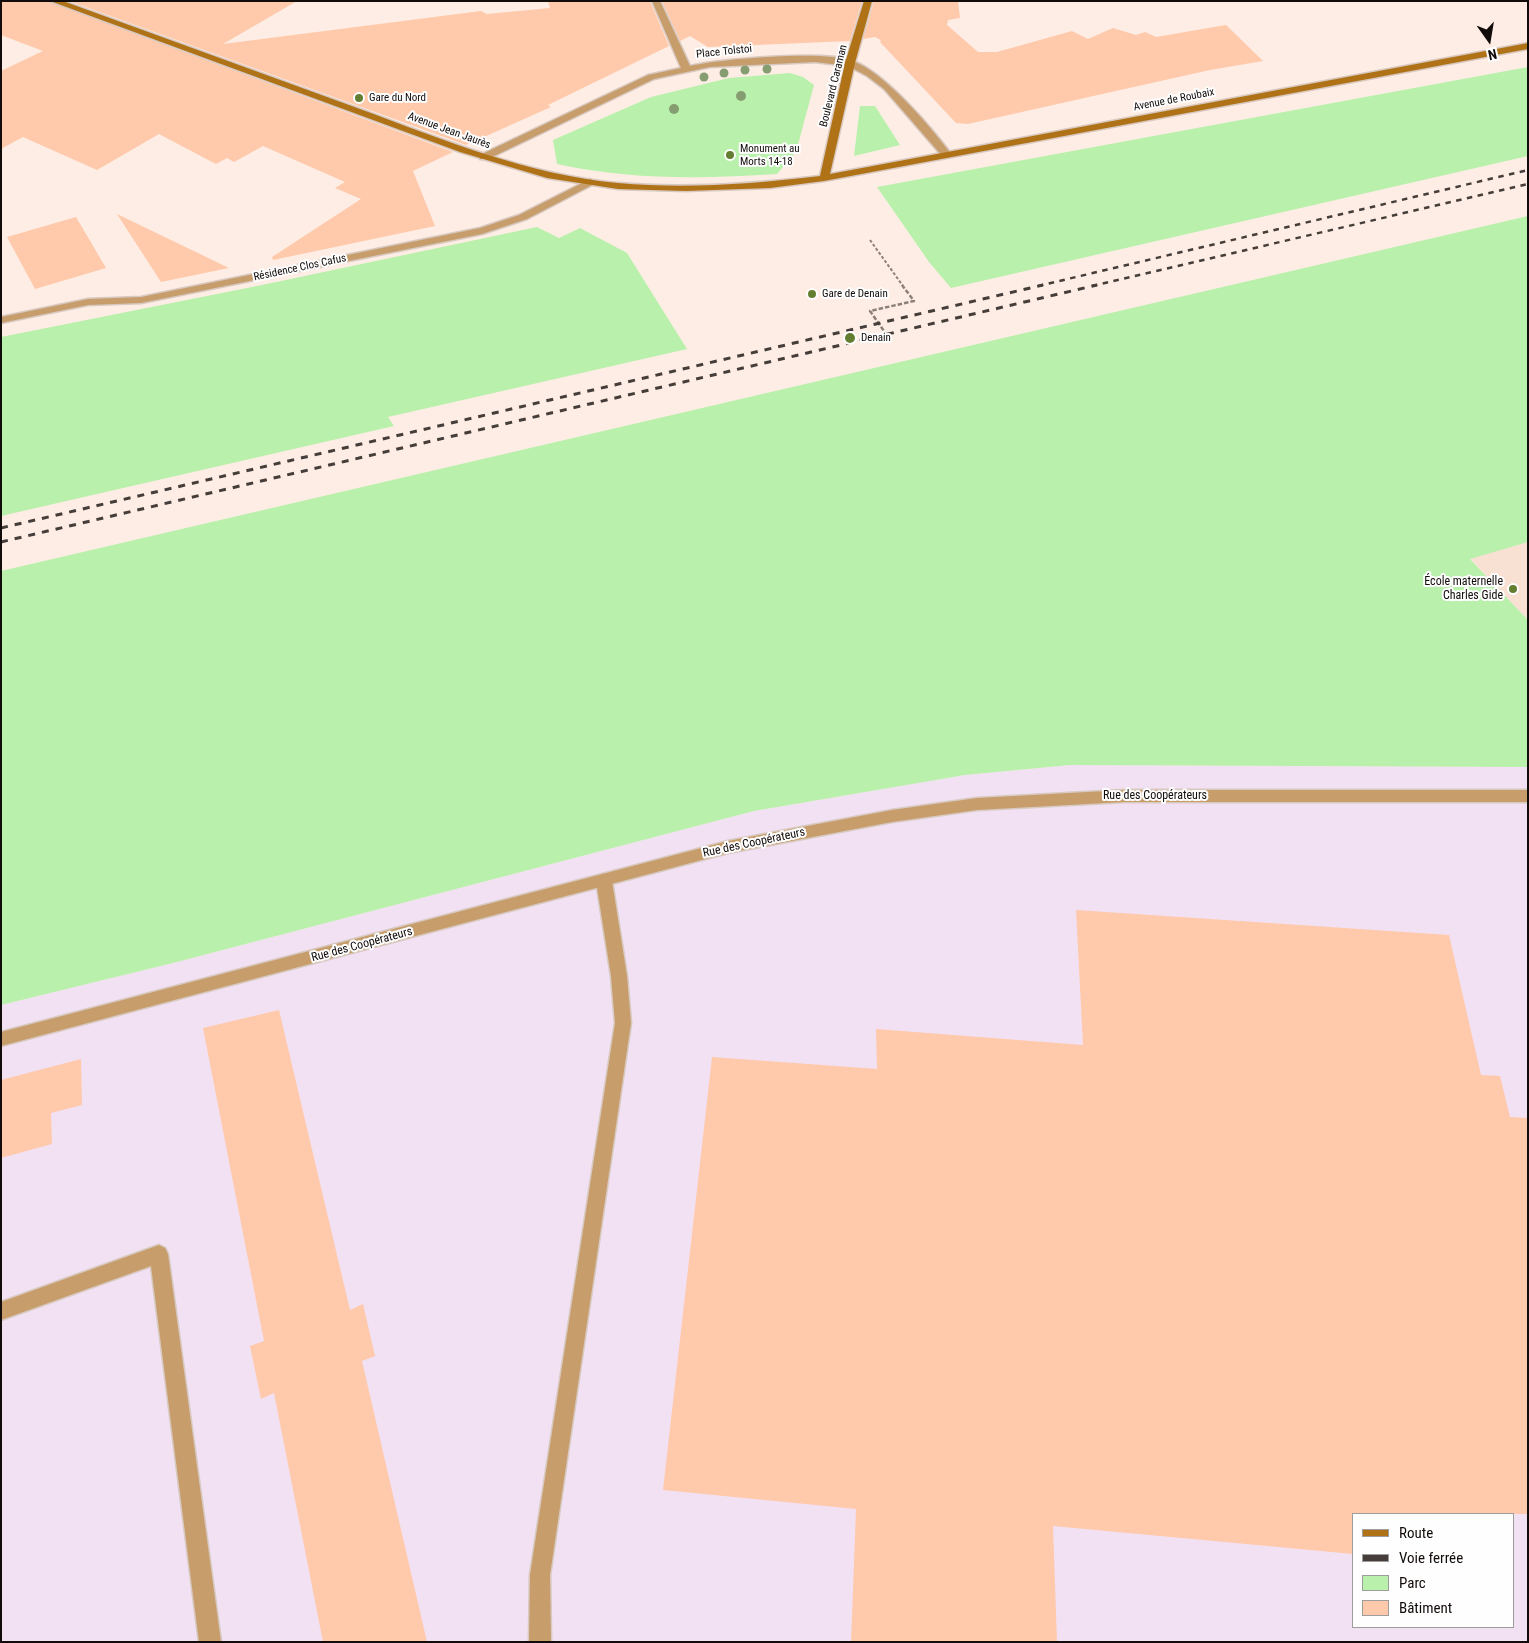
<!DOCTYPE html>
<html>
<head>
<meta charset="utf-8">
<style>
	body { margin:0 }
	#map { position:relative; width:1529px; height:1643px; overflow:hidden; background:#feede4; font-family:"Roboto Condensed",sans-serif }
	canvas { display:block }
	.frame { position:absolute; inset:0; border:2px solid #110b09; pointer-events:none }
	.legend { position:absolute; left:1352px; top:1513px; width:162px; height:115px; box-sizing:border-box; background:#fefefe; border:1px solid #9f9d9c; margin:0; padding:6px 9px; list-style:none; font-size:15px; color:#110b09 }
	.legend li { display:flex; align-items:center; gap:10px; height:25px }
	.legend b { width:25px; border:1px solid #9f9d9c }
	.north { position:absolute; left:1464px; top:15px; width:50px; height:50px; -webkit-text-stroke:4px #fefefe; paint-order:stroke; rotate:167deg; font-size:14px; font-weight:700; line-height:20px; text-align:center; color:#110b09 }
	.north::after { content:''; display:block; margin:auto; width:18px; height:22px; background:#110b09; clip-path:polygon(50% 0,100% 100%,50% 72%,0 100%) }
</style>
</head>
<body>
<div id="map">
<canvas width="1529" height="1643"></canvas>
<div class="frame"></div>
<ul class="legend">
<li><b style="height:6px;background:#b07217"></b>Route</li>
<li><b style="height:6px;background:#453d39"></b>Voie ferrée</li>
<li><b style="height:14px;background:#b9f0ac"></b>Parc</li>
<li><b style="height:14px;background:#ffc9ab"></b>Bâtiment</li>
</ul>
<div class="north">N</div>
</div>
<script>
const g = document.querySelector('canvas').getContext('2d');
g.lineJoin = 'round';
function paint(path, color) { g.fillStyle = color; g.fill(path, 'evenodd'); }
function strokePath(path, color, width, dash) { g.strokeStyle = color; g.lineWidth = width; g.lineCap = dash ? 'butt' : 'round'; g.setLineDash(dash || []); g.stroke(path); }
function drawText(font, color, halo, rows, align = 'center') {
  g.font = font + ' "Roboto Condensed",sans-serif'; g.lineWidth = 4; g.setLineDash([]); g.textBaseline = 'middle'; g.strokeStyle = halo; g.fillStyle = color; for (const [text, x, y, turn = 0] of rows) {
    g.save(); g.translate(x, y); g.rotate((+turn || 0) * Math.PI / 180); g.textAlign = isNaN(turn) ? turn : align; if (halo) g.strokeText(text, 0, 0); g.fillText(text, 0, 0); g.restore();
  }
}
paint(new Path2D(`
	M1070 765 1528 767V1642H1V1005L173 963 754 811 965 775ZM1353 1514H1513V1627H1353Z`), '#f2e1f3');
paint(new Path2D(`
	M1528 542V620L1470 558Z`), '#f8e0d3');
paint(new Path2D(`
	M1528 67V156L951 288 929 262 877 187Z
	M790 73 803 77 814 85 796 152 777 174C701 179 631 180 557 164L553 140 651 97 729 78Z
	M860 106H875L900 145 854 156Z
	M1528 216V542L1470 559 1528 620V767L1070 765 965 775 754 811 173 963 1 1005V571Z
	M537 227 559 238 580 228 627 253 687 349 388 417 394 426 1 516V337L262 285Z`), '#b9f0ac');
paint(new Path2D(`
	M1 1H48L453 152 413 171 435 226 273 260 272 257 361 199 335 188 345 182 263 146 234 162 227 158 216 164 159 134 97 170 23 137 1 149V71L43 51 1 35Z
	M69 1H297L223 44 481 11 487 14 550 8 548 1H650L669 46 548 105 551 107 466 145Z
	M662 1H862L850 41 708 47 690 36 680 41Z
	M874 1H958L960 18 948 20 947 25 978 52H997L1072 31 1088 39 1113 28 1136 35 1145 32 1156 37 1226 25 1263 61 1210 70 968 124 956 123 880 42 881 40 875 37 863 39Z
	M117 214 229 268 161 282Z
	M76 217 106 268 35 289 7 237Z
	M1076 910 1449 935 1481 1075 1500 1076 1510 1117 1528 1118V1514H1353V1554L1053 1526 1057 1642H851L856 1509 663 1490 712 1057 877 1069 876 1029 1083 1045Z
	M279 1010 350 1310 363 1304 375 1356 362 1361 427 1642H323L274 1393 261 1399 250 1346 264 1341 203 1028Z
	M81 1059 82 1105 51 1113 52 1144 1 1158V1080Z`), '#ffc9ab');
const lane = new Path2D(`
	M604 875 609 877 612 881 627 976 631 1023 550 1575 551 1642H529L530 1575 615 1023 611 976 596 881 599 877Z
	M159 1245 165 1248 168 1254 221 1642H199L151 1266 1 1320V1302Z`);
const street = new Path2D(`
	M652 1H660L690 66C721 59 825 50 853 61 885 73 931 127 952 155L943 157 884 89 867 76 848 66 815 62 710 67 654 79 488 159H480V155L648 75 681 68Z
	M590 179 595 182 594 184 527 219 482 234 141 303 88 305 1 323V317L88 299 141 297 480 228 519 215Z
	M1124 790H1528V802H1124L977 810 892 822 728 853 1 1046V1032L728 841 892 810 977 798Z`);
const secondary = new Path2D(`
	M50 1H63C162 37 261 73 360 109 444 140 529 175 618 183 685 189 753 184 820 176L845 63 864 1H872L855 63 830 174 1528 43V49L824 181 770 188 686 191 618 189 547 178 460 152Z`);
strokePath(lane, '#d8c9c1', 3);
strokePath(street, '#d8c9c1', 3);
strokePath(secondary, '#d8c9c1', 3);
strokePath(new Path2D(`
	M870 240 903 286`), '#8b807a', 2, [3, 2]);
strokePath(new Path2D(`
	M891 341 870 311 914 301 902 285`), '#8b807a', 2.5, [4.5, 2]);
paint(lane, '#c79d6c');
paint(street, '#c79d6c');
paint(secondary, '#b07217');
strokePath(new Path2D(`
	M1038 286 1528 170
	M1092 286 1528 184`), '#453d39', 2.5, [5.5, 5.5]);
strokePath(new Path2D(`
	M1 528 1043 285
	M1 542 1097 285`), '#453d39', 3, [7, 7]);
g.fillStyle = '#859d70';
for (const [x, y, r] of [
	[767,69,4.5],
	[745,70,4.5],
	[724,73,4.5],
	[704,77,4.5],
	[741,96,5],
	[674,109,5]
]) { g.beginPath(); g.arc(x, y, r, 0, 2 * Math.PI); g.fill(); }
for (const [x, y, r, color] of [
	[359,98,5,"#637e31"],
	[730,155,5,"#637e31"],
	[812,294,5,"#637e31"],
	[850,338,6,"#637e31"],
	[1513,589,5,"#637e31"]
]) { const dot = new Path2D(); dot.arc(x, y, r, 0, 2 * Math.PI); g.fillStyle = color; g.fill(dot); strokePath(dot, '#fefefe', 2); }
drawText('11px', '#110b09', '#fefefe', [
	["Place Tolstoi",724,52,-6],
	["Boulevard Caraman",834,86,-76],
	["Avenue de Roubaix",1174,100,-11],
	["Avenue Jean Jaurès",449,131,20],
	["Résidence Clos Cafus",300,268,-12]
]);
drawText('11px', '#110b09', '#fefefe', [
	["Gare du Nord",369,98],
	["Monument au",740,149],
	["Morts 14-18",740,162],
	["Gare de Denain",822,294],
	["Denain",861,338]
], 'left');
drawText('12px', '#110b09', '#fefefe', [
	["École maternelle",1503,582],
	["Charles Gide",1503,596]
], 'right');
drawText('12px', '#110b09', '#fefefe', [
	["Rue des Coopérateurs",1155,796],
	["Rue des Coopérateurs",754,843,-12],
	["Rue des Coopérateurs",362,945,-15]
]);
</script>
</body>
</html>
